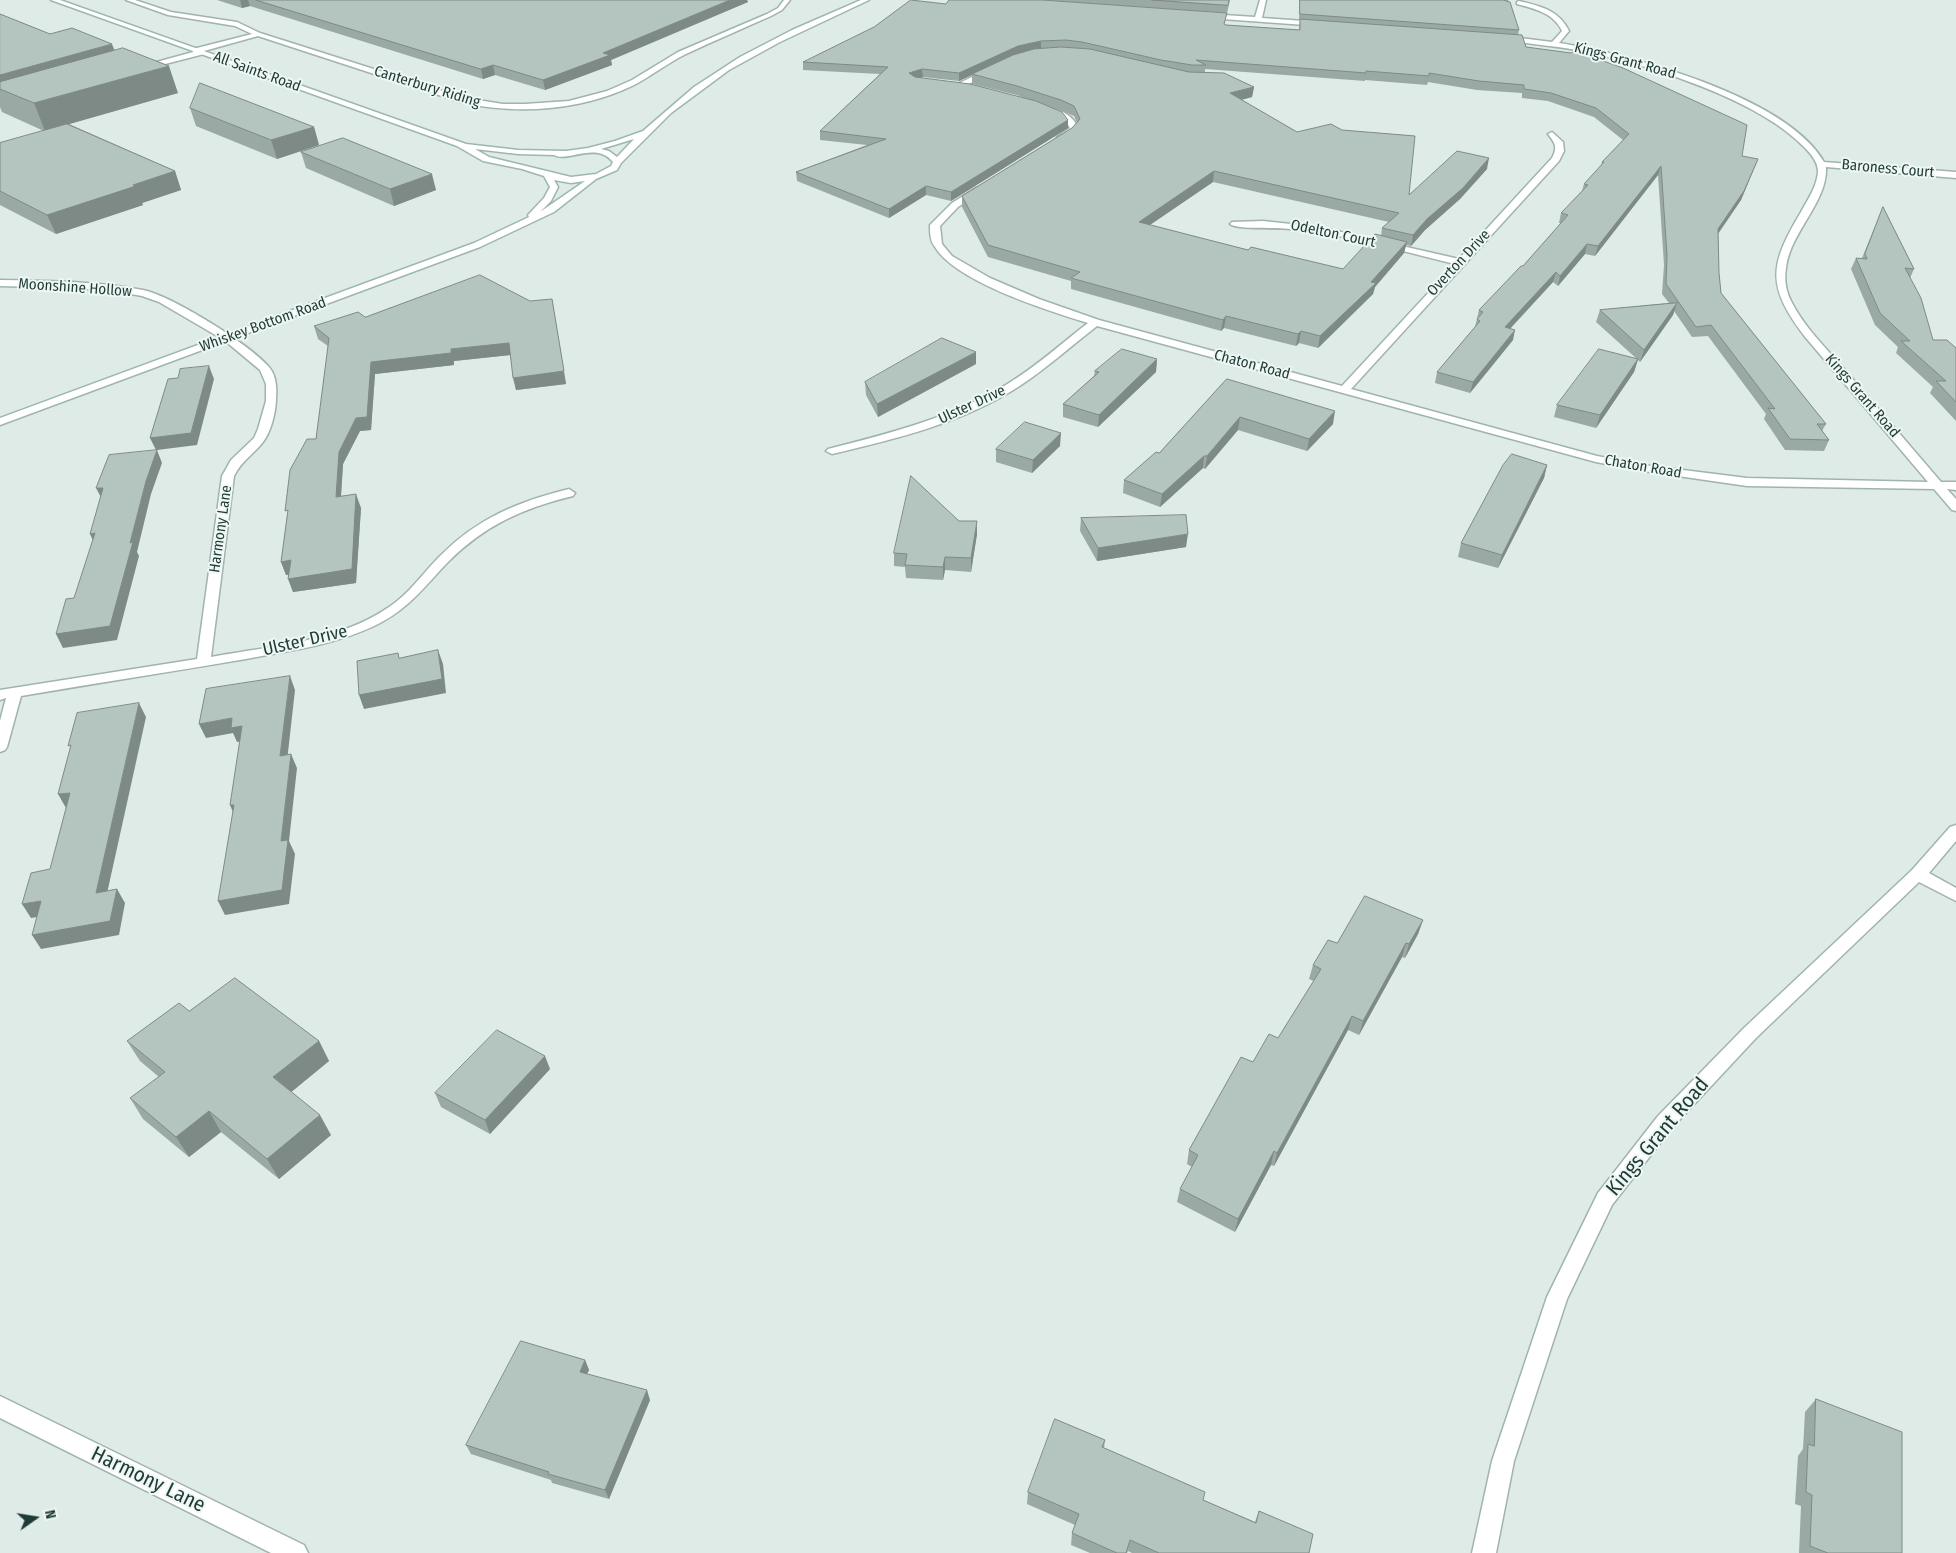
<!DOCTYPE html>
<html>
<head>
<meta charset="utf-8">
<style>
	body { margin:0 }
	#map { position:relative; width:1956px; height:1553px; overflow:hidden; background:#deebe7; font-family:"Fira Sans Condensed",sans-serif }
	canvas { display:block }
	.north { position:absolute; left:10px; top:1493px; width:50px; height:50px; -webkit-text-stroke:4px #eff7f4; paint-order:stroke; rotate:77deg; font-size:14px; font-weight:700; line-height:20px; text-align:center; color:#1f3b37 }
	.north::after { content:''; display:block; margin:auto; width:18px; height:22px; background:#1f3b37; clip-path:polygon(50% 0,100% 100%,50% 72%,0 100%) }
</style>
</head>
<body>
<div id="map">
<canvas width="1956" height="1553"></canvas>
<div class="north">N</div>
</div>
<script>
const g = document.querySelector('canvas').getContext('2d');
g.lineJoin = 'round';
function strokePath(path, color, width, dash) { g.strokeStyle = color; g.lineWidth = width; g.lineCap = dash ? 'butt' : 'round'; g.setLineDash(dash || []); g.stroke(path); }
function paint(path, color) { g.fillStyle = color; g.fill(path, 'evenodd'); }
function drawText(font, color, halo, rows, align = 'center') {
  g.font = font + ' "Fira Sans Condensed",sans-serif'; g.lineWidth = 4; g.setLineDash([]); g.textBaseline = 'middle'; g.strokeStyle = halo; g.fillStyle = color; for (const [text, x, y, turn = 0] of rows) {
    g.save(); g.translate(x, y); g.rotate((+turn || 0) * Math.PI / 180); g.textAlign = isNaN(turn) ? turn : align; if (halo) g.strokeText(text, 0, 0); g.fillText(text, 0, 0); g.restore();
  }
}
const lane = new Path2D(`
	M987 70 994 72 962 87 955 85Z`);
const street = new Path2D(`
	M126 0H135L171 12 237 22 260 33 465 98 503 104H525L569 101 607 91 632 80 678 52 767 14 778 8 784 0H790L782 10 771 16C742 29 713 41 684 55 666 64 650 77 632 86 580 111 516 115 460 102L258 36 204 51V54L142 70V66L193 52V49L252 34 235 26 168 15Z
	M1260 0H1266L1262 18 1319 22 1322 24 1319 26 1208 18 1205 16 1208 14 1255 17Z
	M1519 1C1540 6 1559 10 1569 31L1559 43C1630 54 1787 97 1824 162L1956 172V178L1826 167C1828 202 1790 232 1786 268 1784 280 1786 291 1791 301 1804 327 1826 348 1845 370 1877 407 1909 445 1941 482H1956V490L1947 489 1956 499V511L1952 510 1934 489 1747 486 1643 471 1596 462 1097 326C1071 346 1046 369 1018 387 962 423 896 439 832 454L826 451 828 449C891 433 954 417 1009 383 1037 366 1062 343 1088 323 1049 311 956 282 935 247 930 241 930 233 930 225L952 203 976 188 983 190 958 207 940 226 942 244 952 256 990 278 1039 299 1099 320 1342 386 1455 264C1400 251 1346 234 1290 229 1278 227 1237 230 1230 224L1232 222 1263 221 1319 227 1459 259 1552 158C1558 147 1555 143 1548 134L1552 132 1563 142 1564 151 1559 161 1351 389 1597 456 1643 465 1747 478 1928 482 1806 338C1767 287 1768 267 1801 212 1808 199 1818 185 1818 170 1817 161 1811 154 1805 148 1760 100 1654 67 1592 53 1562 46 1531 45 1502 39V37L1504 36 1552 42 1562 31C1554 13 1535 9 1517 4V2Z
	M1045 108C1058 107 1075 116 1078 129L1063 141H1057V137L1070 128C1065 118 1056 115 1045 112Z
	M0 280C48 281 96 281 143 290 172 296 249 344 269 367 276 375 277 388 276 399 276 411 271 432 263 442 253 455 242 460 234 476L211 657C269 646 339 642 389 607 409 594 423 573 440 556 478 518 517 502 569 489L575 493 573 496C523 508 485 525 448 562 423 588 408 610 374 626 334 645 289 651 246 659 171 672 96 683 21 696L7 747 5 750 0 752V721L6 698 0 700V690L197 659 222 476 231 460 254 438 258 429 266 401V384L260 370 224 340 159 302 142 296 114 291 72 288 0 286Z
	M1956 825V841L1929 873 1956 888V901L1919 882 1756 1038 1672 1128 1612 1205 1567 1299 1514 1461 1496 1553H1472L1492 1461 1547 1297 1598 1193 1658 1116 1744 1028 1912 870 1950 827Z
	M0 1396 304 1545 308 1553H271L0 1418Z`);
const secondary = new Path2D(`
	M51 0H60L466 144 518 150 566 151 588 148 615 141 643 131 694 87 740 57 792 30 861 0H869L780 42 729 70 671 113 621 163 617 170 596 179 554 212 480 247 0 425V418L474 243 529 217 528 215 544 198 550 187 544 176 522 169 483 161 457 146ZM634 139 617 157 609 151 601 149ZM475 149 518 154 554 155C567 163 596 141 613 162L611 166 596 174 571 177 489 157ZM554 180 571 183 585 181 540 212 551 201 558 187Z`);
strokePath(lane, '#a1b3af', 3);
strokePath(street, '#a1b3af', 3);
strokePath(secondary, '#9db7b0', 3);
paint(lane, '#fff');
paint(street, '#fff');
paint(secondary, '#fff');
paint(new Path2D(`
	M217 0H747L748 2 611 60 612 65 545 90 495 75 483 79 250 6 242 8Z
	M1042 0H1230L1227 13Z
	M1300 0H1508L1519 30 1518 35 1526 47 1742 156 1758 159 1741 200 1718 234 1719 273 1721 293 1826 424 1822 431 1829 440 1824 451 1785 450 1764 419 1766 414 1708 336 1692 337 1674 311 1673 315 1640 362 1638 360 1634 372 1596 428 1554 417 1557 405 1637 359 1596 322 1600 310 1669 303 1662 294 1664 265 1658 175 1595 256 1585 254 1558 286 1553 282 1511 328 1513 340 1470 393 1435 383 1437 372 1475 327 1479 310 1523 266 1561 223H1559L1561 213 1582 191 1584 184 1601 166 1602 162 1623 140 1594 117 1548 101 1522 98V93L1477 90 1428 82 1427 85 1365 80V81L1205 69V72L1254 87 1252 97 1241 100 1297 132 1409 195 1487 169 1460 199 1425 230 1411 246 1406 245 1404 253 1375 287 1373 294 1318 348 1299 343 1296 346 1224 328 1221 331 1071 289V281L988 257 962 207V196L1072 128 1077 123 1074 116 1060 110 1042 104 1068 128 951 201 926 195 889 218 797 181 796 172 867 145 820 140V131L880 74 803 70V62L946 4 1226 25 1299 30 1300 19H1299ZM972 75V84L1017 95 1029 100 920 78 923 77 959 81ZM1213 182 1389 222 1382 228 1381 236 1343 269 1248 250 1150 225Z
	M0 14 50 34 114 50 178 93 69 124 175 171 181 190 142 203 143 205 56 234 0 205V143L44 131 2 112 0 107Z
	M190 108 314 127 319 145 277 159 196 126Z
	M301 152 436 190 394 206 306 168Z
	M1883 207 1914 269 1910 278 1933 340 1956 348V421L1930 393 1933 387 1896 353 1898 347 1875 325 1851 269 1856 258H1862Z
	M530 301 554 311 566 384 516 390 510 355 454 361V365L375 374 371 430 360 431 343 464 341 497 361 508 356 583 293 592 288 575H286L281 562 287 517 316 439 328 346 318 339 314 326 365 317Z
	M1157 359 1156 372 1098 427 1063 417V404L1094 376 1095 371Z
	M976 364 878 417 866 395 865 382Z
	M1227 379 1333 424 1307 451 1238 430 1205 469 1203 468 1160 507 1123 493 1124 480 1159 453Z
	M1060 446 1032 473 996 462V449Z
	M1547 465 1544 478 1498 568 1458 557 1461 543Z
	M1081 518 1186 547 1097 561 1080 531Z
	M959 521 977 534 971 572 945 570 943 580 906 578 905 567 894 566V553Z
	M1423 920 1418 934 1405 958 1402 957 1359 1035 1348 1030 1274 1166 1271 1165 1235 1232 1177 1202 1180 1189 1192 1167 1187 1164 1189 1150 1253 1062 1278 1038 1314 981 1309 979 1313 965 1337 943Z
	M189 1011 319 1041 329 1061 291 1092 331 1135 279 1179 221 1132 189 1157 143 1119 130 1098 159 1077 140 1061 127 1041Z
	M550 1069 490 1134 441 1107 435 1093Z
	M585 1360 589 1370 587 1374 650 1400 609 1499 552 1483 551 1480 471 1454 466 1445Z
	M1816 1399 1902 1553H1799L1801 1506 1795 1504 1798 1456 1803 1449 1805 1412Z
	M1105 1440 1104 1448 1203 1500 1255 1522 1259 1511 1309 1553H1132L1128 1551 1127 1553H1090L1071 1545 1072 1533 1075 1525 1027 1504 1028 1492Z`), '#9ba9a5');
paint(new Path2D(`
	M240 0H248L250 6 242 8Z
	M730 0H747L748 2 611 60 612 65 545 90 543 80 603 53Z
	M1041 41V49L972 74V75L959 81V73L1018 46Z
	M112 44 122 70 0 89V75Z
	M493 65 495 75 483 79 481 69Z
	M169 66 178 93 45 131 34 103Z
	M922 69 923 77 909 81V73Z
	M1254 87 1252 97 1229 103 1230 93Z
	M1068 120V128L951 201V192Z
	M314 127 319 145 277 159 271 140Z
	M1489 158 1487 169 1460 199 1425 230 1411 246 1413 235 1427 219Z
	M1758 159 1741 200 1715 238 1718 229Z
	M1661 166 1658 175 1595 256 1598 246Z
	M175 171 181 190 142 203 143 205 56 234 47 215 133 185Z
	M1214 171 1213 182 1138 233 1139 222Z
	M432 174 436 190 394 206 390 189Z
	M926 186V195L889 218V209Z
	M1407 242 1404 253 1375 287 1373 294 1318 348 1320 336 1371 282Z
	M1587 244 1585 254 1558 286 1560 276Z
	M1556 272 1553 282 1502 337 1505 327Z
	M552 299 566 384 516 390 513 378Z
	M1677 303 1673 315 1640 362 1644 350Z
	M1226 316 1224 328 1221 331 1223 320Z
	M1515 330 1513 340 1470 393 1473 382Z
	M1301 331 1299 343 1296 346 1298 334Z
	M509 343 511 355 454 361V365L375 374 371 430 360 431 343 464 340 510 336 497 339 452 371 362 451 349Z
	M976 352V364L878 417 877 404Z
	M1157 359 1156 372 1098 427 1099 415Z
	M1638 359 1634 372 1596 428 1600 415Z
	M209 366 214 379 197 445 157 450 162 463 151 494 137 552 139 556 117 640 63 648 56 634 130 543 146 481 156 450 150 438Z
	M1335 411 1333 424 1307 451 1309 439Z
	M1240 417 1238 430 1205 469 1207 456Z
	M1061 433 1060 446 1032 473 1033 460Z
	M1204 456 1203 468 1160 507 1162 494Z
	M1547 465 1544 478 1498 568 1502 555Z
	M96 488H103V501Z
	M356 494 361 508 356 583 293 592 288 579Z
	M977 521V534L971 572V558Z
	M95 533 96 547 90 534Z
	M1188 534 1186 547 1097 561 1098 548Z
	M945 557V570L943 580V567Z
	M291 560 296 574 286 575 281 562Z
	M438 650 443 664 446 693 364 709 359 695Z
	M290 676 295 690 286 770 280 756Z
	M139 703 146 717 104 907 96 893Z
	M232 718 242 726 248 740 237 742 233 733 206 738 199 724Z
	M291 754 297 768 289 841 295 854 289 904 225 915 218 901 281 841Z
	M70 793 66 808 58 794Z
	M230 805H234L236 819Z
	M117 889 125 903 119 935 41 949 32 935Z
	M41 901 50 915 31 918 22 904Z
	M1423 920 1418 934 1405 958 1409 944Z
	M1406 943 1402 957 1359 1035 1363 1021Z
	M1352 1016 1348 1030 1274 1166 1277 1153Z
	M319 1041 329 1061 284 1098 273 1077Z
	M545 1056 550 1069 490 1134 485 1120Z
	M209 1111 221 1132 189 1157 176 1137Z
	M320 1115 331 1135 279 1179 267 1159Z
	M1274 1151 1271 1165 1235 1232 1238 1219Z
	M585 1360 589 1370 583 1382 580 1372Z
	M647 1390 650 1400 609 1499 605 1490Z`), '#7e8a86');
const building = new Path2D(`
	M256 0H730L603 53 610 55 543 80 493 65 481 69Z
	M911 0 946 4 949 0H1042L1227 13 1224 24 1226 25 1300 30V19L1522 35 1526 47 1571 53 1575 51 1623 68 1747 125 1742 156 1758 159 1744 191 1718 229 1719 273 1721 293 1826 424H1817L1829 440 1790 439 1768 408 1775 409 1711 325 1696 327 1666 284 1667 255 1661 166 1598 246 1587 244 1560 276 1556 272 1505 327 1515 330 1473 382 1437 372 1480 321 1477 319 1483 312 1479 310 1521 266H1523L1568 215 1561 213 1588 185 1584 184 1604 162H1602L1629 134 1596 108 1551 93 1524 89V85L1479 81 1429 73V76L1366 71V73L1196 60 1206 65H1192L1161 60 1082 42 1066 40 1041 41 1018 46 959 73 922 69 909 73 915 77 970 84 1036 101 1062 112 1068 120 951 192 926 186 889 209 796 172 886 139 820 131 888 67 803 62 874 27Z
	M1152 0H1229L1228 5Z
	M1300 0H1503L1510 2 1519 30 1300 14Z
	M0 14 50 34 72 28 112 44 0 75Z
	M1061 47 1090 49 1189 72 1224 73 1254 87 1230 93 1297 132 1331 124 1342 130 1415 136 1409 195 1457 151 1489 158 1463 188 1427 219 1413 235 1382 228 1399 213 1214 171 1139 222 1248 250 1251 247 1343 269 1375 234 1407 242 1371 282 1376 283 1320 336 1301 331 1298 334 1226 316 1223 320 1071 278 1080 272 988 245 962 196 1072 128 1080 119 1074 106 1061 100 1017 86 972 74 1013 55 1034 49Z
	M123 48 169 66 34 103 0 89V82Z
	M200 83 314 127 271 140 190 108Z
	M67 124 175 171 133 185 136 186 47 215 0 191V143Z
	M343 138 432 174 390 189 301 152Z
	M1883 207 1914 269 1905 268 1921 298 1933 340H1947L1956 348V402L1936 381H1946L1901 341H1910L1880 313 1856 258 1867 259 1865 254Z
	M480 275 530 301 552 299 564 371 513 378 509 343 451 349V353L371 362 367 417 356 418 339 452 336 497 356 494 352 569 288 579 291 560 281 562 288 510 285 511 290 470 307 439H316L329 338 314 326 358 312 365 317Z
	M1677 303 1644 350 1600 310Z
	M942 338 976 352 877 404 865 382Z
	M1122 349 1157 359 1099 415 1063 404 1099 372 1095 371Z
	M1599 349 1638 359 1600 415 1557 405Z
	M209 366 191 433 150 438 168 379 178 378 180 369Z
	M1227 379 1335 411 1309 439 1240 417 1207 456H1204L1162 494 1124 480 1156 452 1159 453Z
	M1025 422 1061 433 1033 460 996 449Z
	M157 450 146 481 130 543 133 542 110 626 56 634 66 599 74 598 95 533 90 534 103 488H96L109 455Z
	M1512 454 1547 465 1502 555 1461 543 1503 465Z
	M911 476 959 521H977L971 558 945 557 943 567 905 565 907 554 894 553Z
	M1186 515 1188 534 1098 548 1081 518Z
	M438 650 442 679 359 695 357 661 398 653 399 658Z
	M290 676 280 756 291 754 281 841 288 840 282 890 218 901 234 805H230L242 726 231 728 232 718 199 724 206 689Z
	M139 703 96 893 117 889 110 921 32 935 41 901 22 904 31 873 50 869 70 793 58 794 71 745 68 746 77 713Z
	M1365 896 1423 920 1409 944 1406 943 1363 1021 1352 1016 1277 1153 1274 1151 1238 1219 1180 1189 1198 1155 1189 1150 1241 1057 1253 1062 1269 1034 1278 1038 1321 969 1313 965 1328 940 1337 943Z
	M235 978 319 1041 273 1077 320 1115 267 1159 209 1111 176 1137 130 1098 165 1072 127 1041 179 1003 189 1011Z
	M497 1030 545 1056 485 1120 435 1093Z
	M521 1341 585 1360 580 1372 647 1390 605 1490 548 1474 549 1472 466 1445Z
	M1816 1399 1902 1432V1553H1828L1810 1546 1812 1495 1806 1492 1808 1444 1814 1446Z
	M1055 1419 1105 1440 1102 1447 1205 1492 1203 1500 1256 1523 1259 1511 1313 1534 1309 1553H1159L1130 1540 1126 1553H1117L1072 1533 1079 1514 1028 1492Z`);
paint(building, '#b4c5c0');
strokePath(building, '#7e8a86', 1);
drawText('15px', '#1f3b37', '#eff7f4', [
	["Kings Grant Road",1625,61,15],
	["All Saints Road",257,72,20],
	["Canterbury Riding",427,87,17],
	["Baroness Court",1888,169,5],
	["Odelton Court",1333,234,12],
	["Overton Drive",1459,263,-47],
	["Moonshine Hollow",75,288,4],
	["Whiskey Bottom Road",263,325,-20],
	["Chaton Road",1252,365,15],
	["Kings Grant Road",1862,396,49],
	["Ulster Drive",972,405,-25],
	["Chaton Road",1643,467,10],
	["Harmony Lane",221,529,-82]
]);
drawText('18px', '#1f3b37', '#eff7f4', [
	["Ulster Drive",305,641,-13]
]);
drawText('21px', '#1f3b37', '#eff7f4', [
	["Kings Grant Road",1658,1137,-50],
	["Harmony Lane",148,1480,26]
]);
</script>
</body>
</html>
